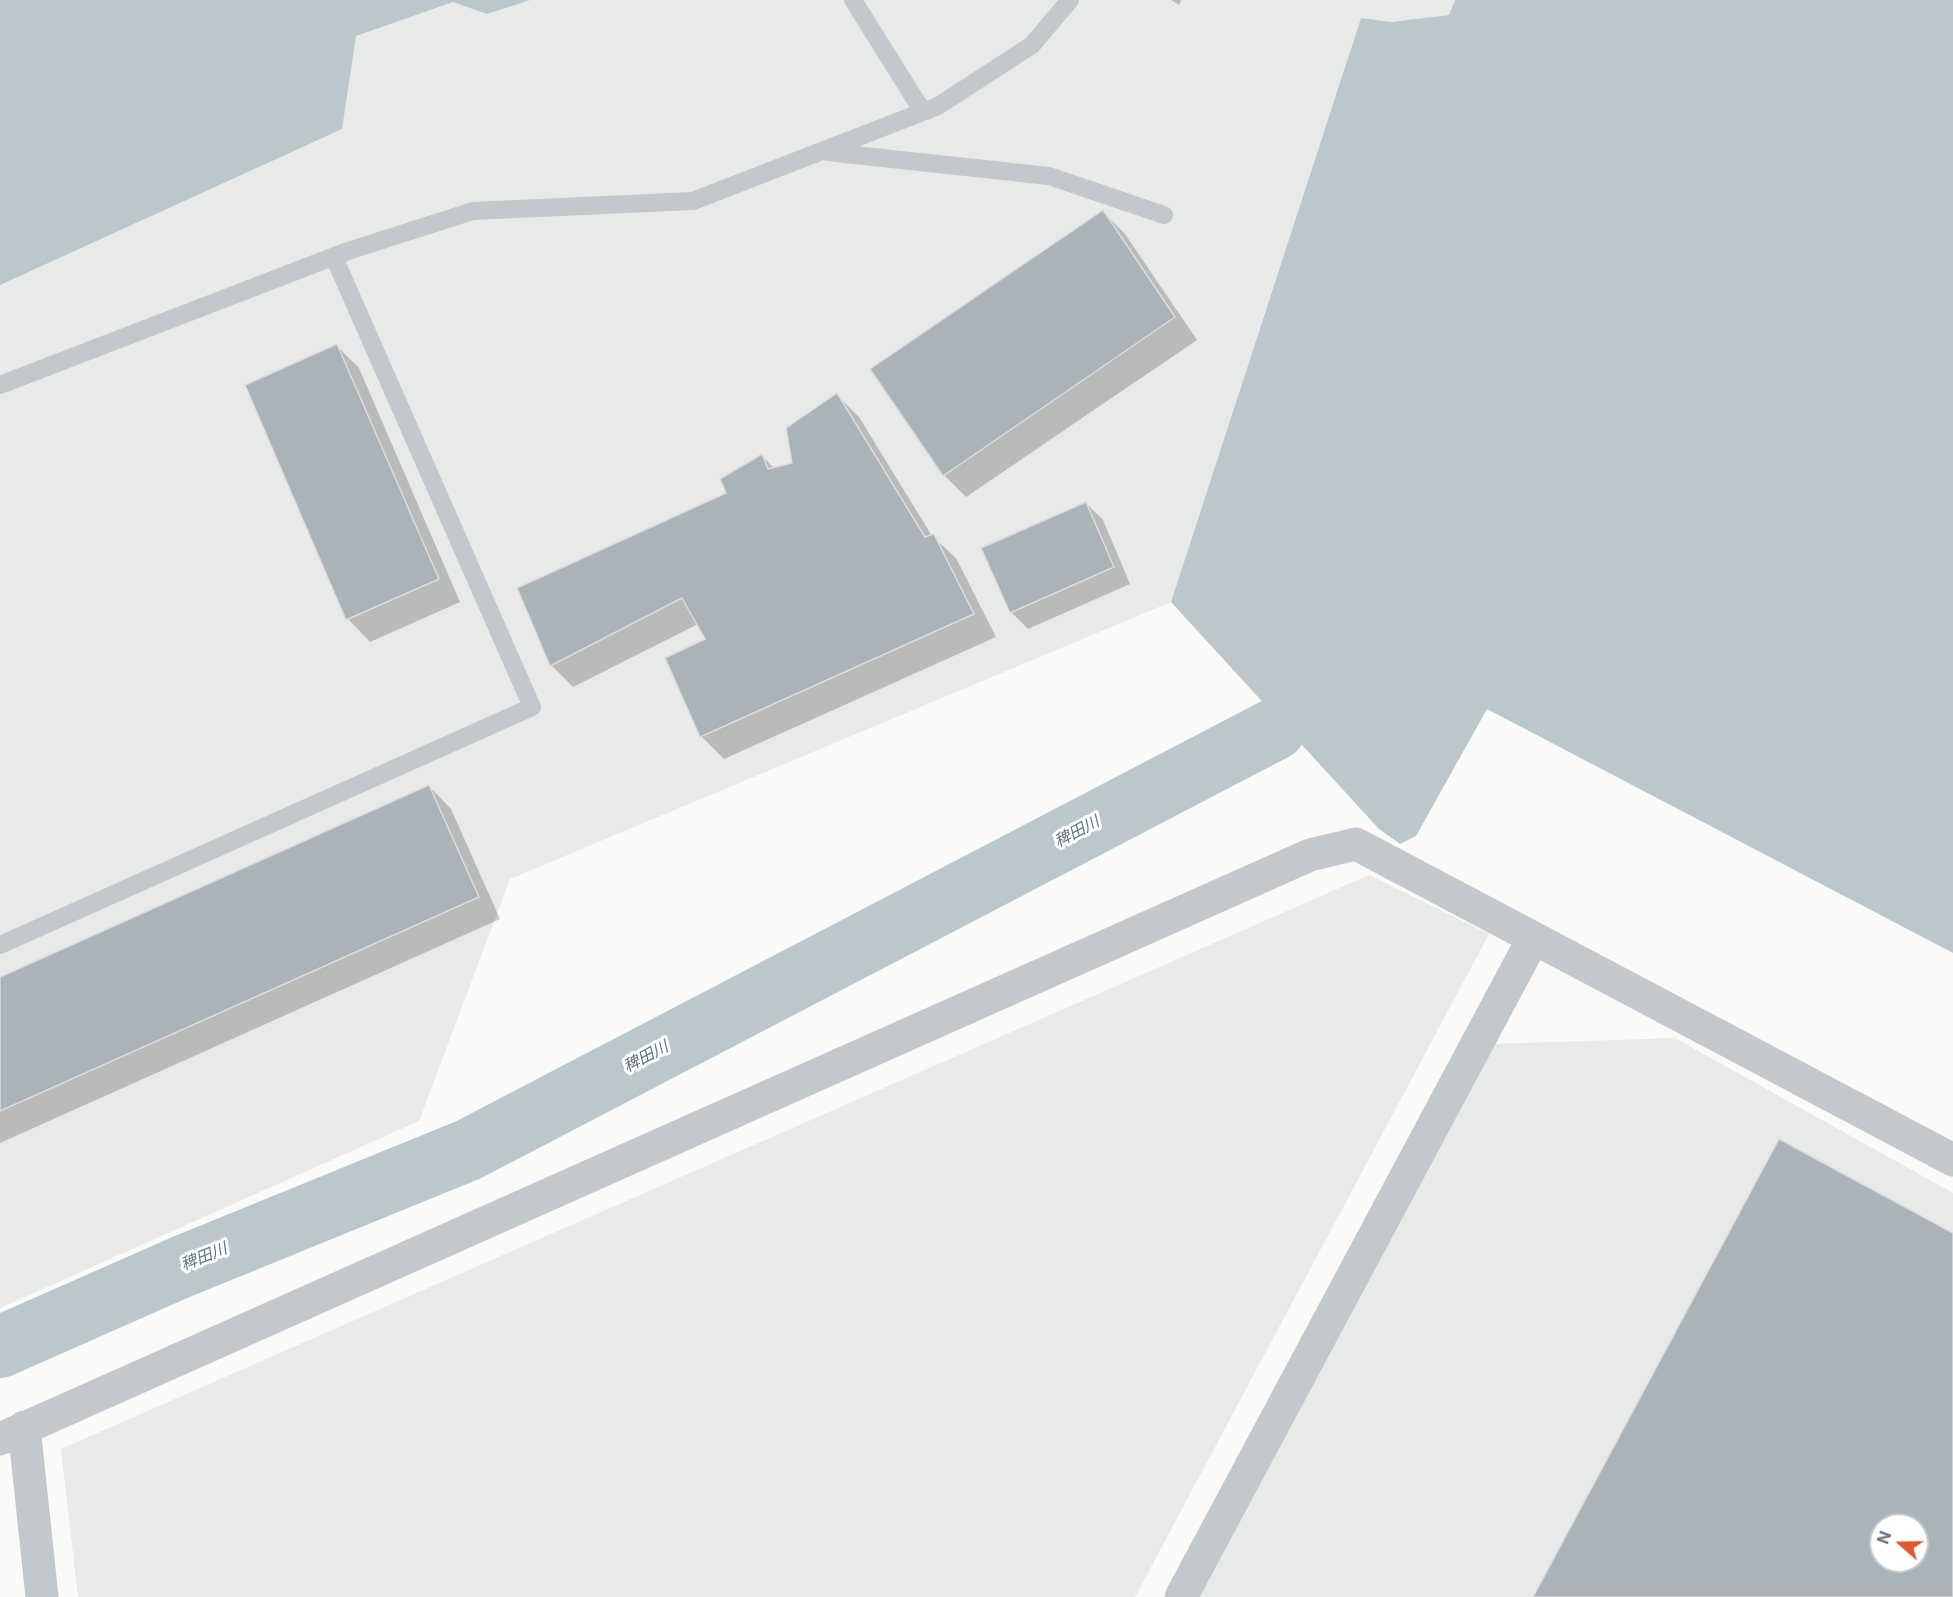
<!DOCTYPE html>
<html>
<head>
<meta charset="utf-8">
<style>
	body { margin:0 }
	#map { position:relative; width:1953px; height:1597px; overflow:hidden; background:#fafaf8; font-family:Inter,sans-serif }
	canvas { display:block }
	.north { position:absolute; left:1869px; top:1513px; width:60px; height:60px; box-sizing:border-box; background:#fff; border:2px solid #c1c8cd; border-radius:50%; rotate:290deg; font-size:16px; font-weight:700; line-height:24px; text-align:center; color:#657683 }
	.north::after { content:''; display:block; margin:auto; width:21px; height:27px; background:#e4572e; clip-path:polygon(50% 0,100% 100%,50% 72%,0 100%) }
</style>
</head>
<body>
<div id="map">
<canvas width="1953" height="1597"></canvas>
<div class="north">N</div>
</div>
<script>
const g = document.querySelector('canvas').getContext('2d');
g.lineJoin = 'round';
function paint(path, color) { g.fillStyle = color; g.fill(path, 'evenodd'); }
function strokePath(path, color, width, dash) { g.strokeStyle = color; g.lineWidth = width; g.lineCap = dash ? 'butt' : 'round'; g.setLineDash(dash || []); g.stroke(path); }
function drawText(font, color, halo, rows, align = 'center') {
  g.font = font + ' Inter,"Noto Sans JP",sans-serif'; g.lineWidth = 6; g.setLineDash([]); g.textBaseline = 'middle'; g.strokeStyle = halo; g.fillStyle = color; for (const [text, x, y, turn = 0] of rows) {
    g.save(); g.translate(x, y); g.rotate((+turn || 0) * Math.PI / 180); g.textAlign = isNaN(turn) ? turn : align; if (halo) g.strokeText(text, 0, 0); g.fillText(text, 0, 0); g.restore();
  }
}
paint(new Path2D(`
	M0 0H1455L1449 15 1391 22 1361 18 1171 602 510 879 419 1121 0 1308Z
	M1369 875 1489 934 1135 1597H78L61 1449Z
	M1675 1038 1953 1193V1597H1198L1492 1044ZM1881 1525H1917V1561H1881Z`), '#e8e9e9');
paint(new Path2D(`
	M0 0H530L487 14 453 2 356 36 342 129 0 285Z
	M1455 0H1953V953L1487 709 1416 836 1400 844 1379 829 1171 602 1361 18 1391 22 1449 15Z`), '#bbc7cb');
paint(new Path2D(`
	M1171 0H1181L1179 5Z
	M1103 212 1125 234 1197 340 966 497 944 475Z
	M337 346 359 368 460 602 370 642 348 619Z
	M837 395 859 417 932 536 956 558 996 637 724 759 701 736 707 640 698 624 573 687 551 665 728 494 762 456 775 469 794 464Z
	M1086 503 1103 520 1130 584 1028 629 1011 612Z
	M429 786 451 809 500 919 0 1143V978Z`), '#0003');
strokePath(new Path2D(`
	M0 1347 181 1267 468 1150 1275 729`), '#bbc7cb', 62);
const building = new Path2D(`
	M1103 210 1175 317 943 476 870 369Z
	M337 344 439 579 346 620 245 385Z
	M837 393 925 537 934 534 974 614 700 737 665 658 705 639 682 598 550 666 517 588 726 493 720 479 762 454 768 469 792 463 786 428Z
	M1086 502 1114 567 1010 613 981 548Z
	M429 785 479 897 0 1111V977Z
	M1779 1139 1953 1233V1597H1533ZM1881 1525H1917V1561H1881Z`);
paint(building, '#aab3b9');
strokePath(building, '#dcdcda', 1.5);
strokePath(new Path2D(`
	M853 0 923 112
	M827 152 1049 176 1164 215
	M0 385 348 251 473 211 693 201 938 106 1032 45 1070 0
	M0 945 532 707 334 257`), '#c3c8cc', 18);
strokePath(new Path2D(`
	M24 1427 42 1597
	M0 1439 1310 855 1356 844 1953 1160
	M1181 1597 1533 939`), '#c3c8cc', 33);
drawText('italic 16px', '#60757c', '#fff', [
	["稗田川",1077,832,-28],
	["稗田川",646,1057,-28],
	["稗田川",204,1257,-22]
]);
</script>
</body>
</html>
